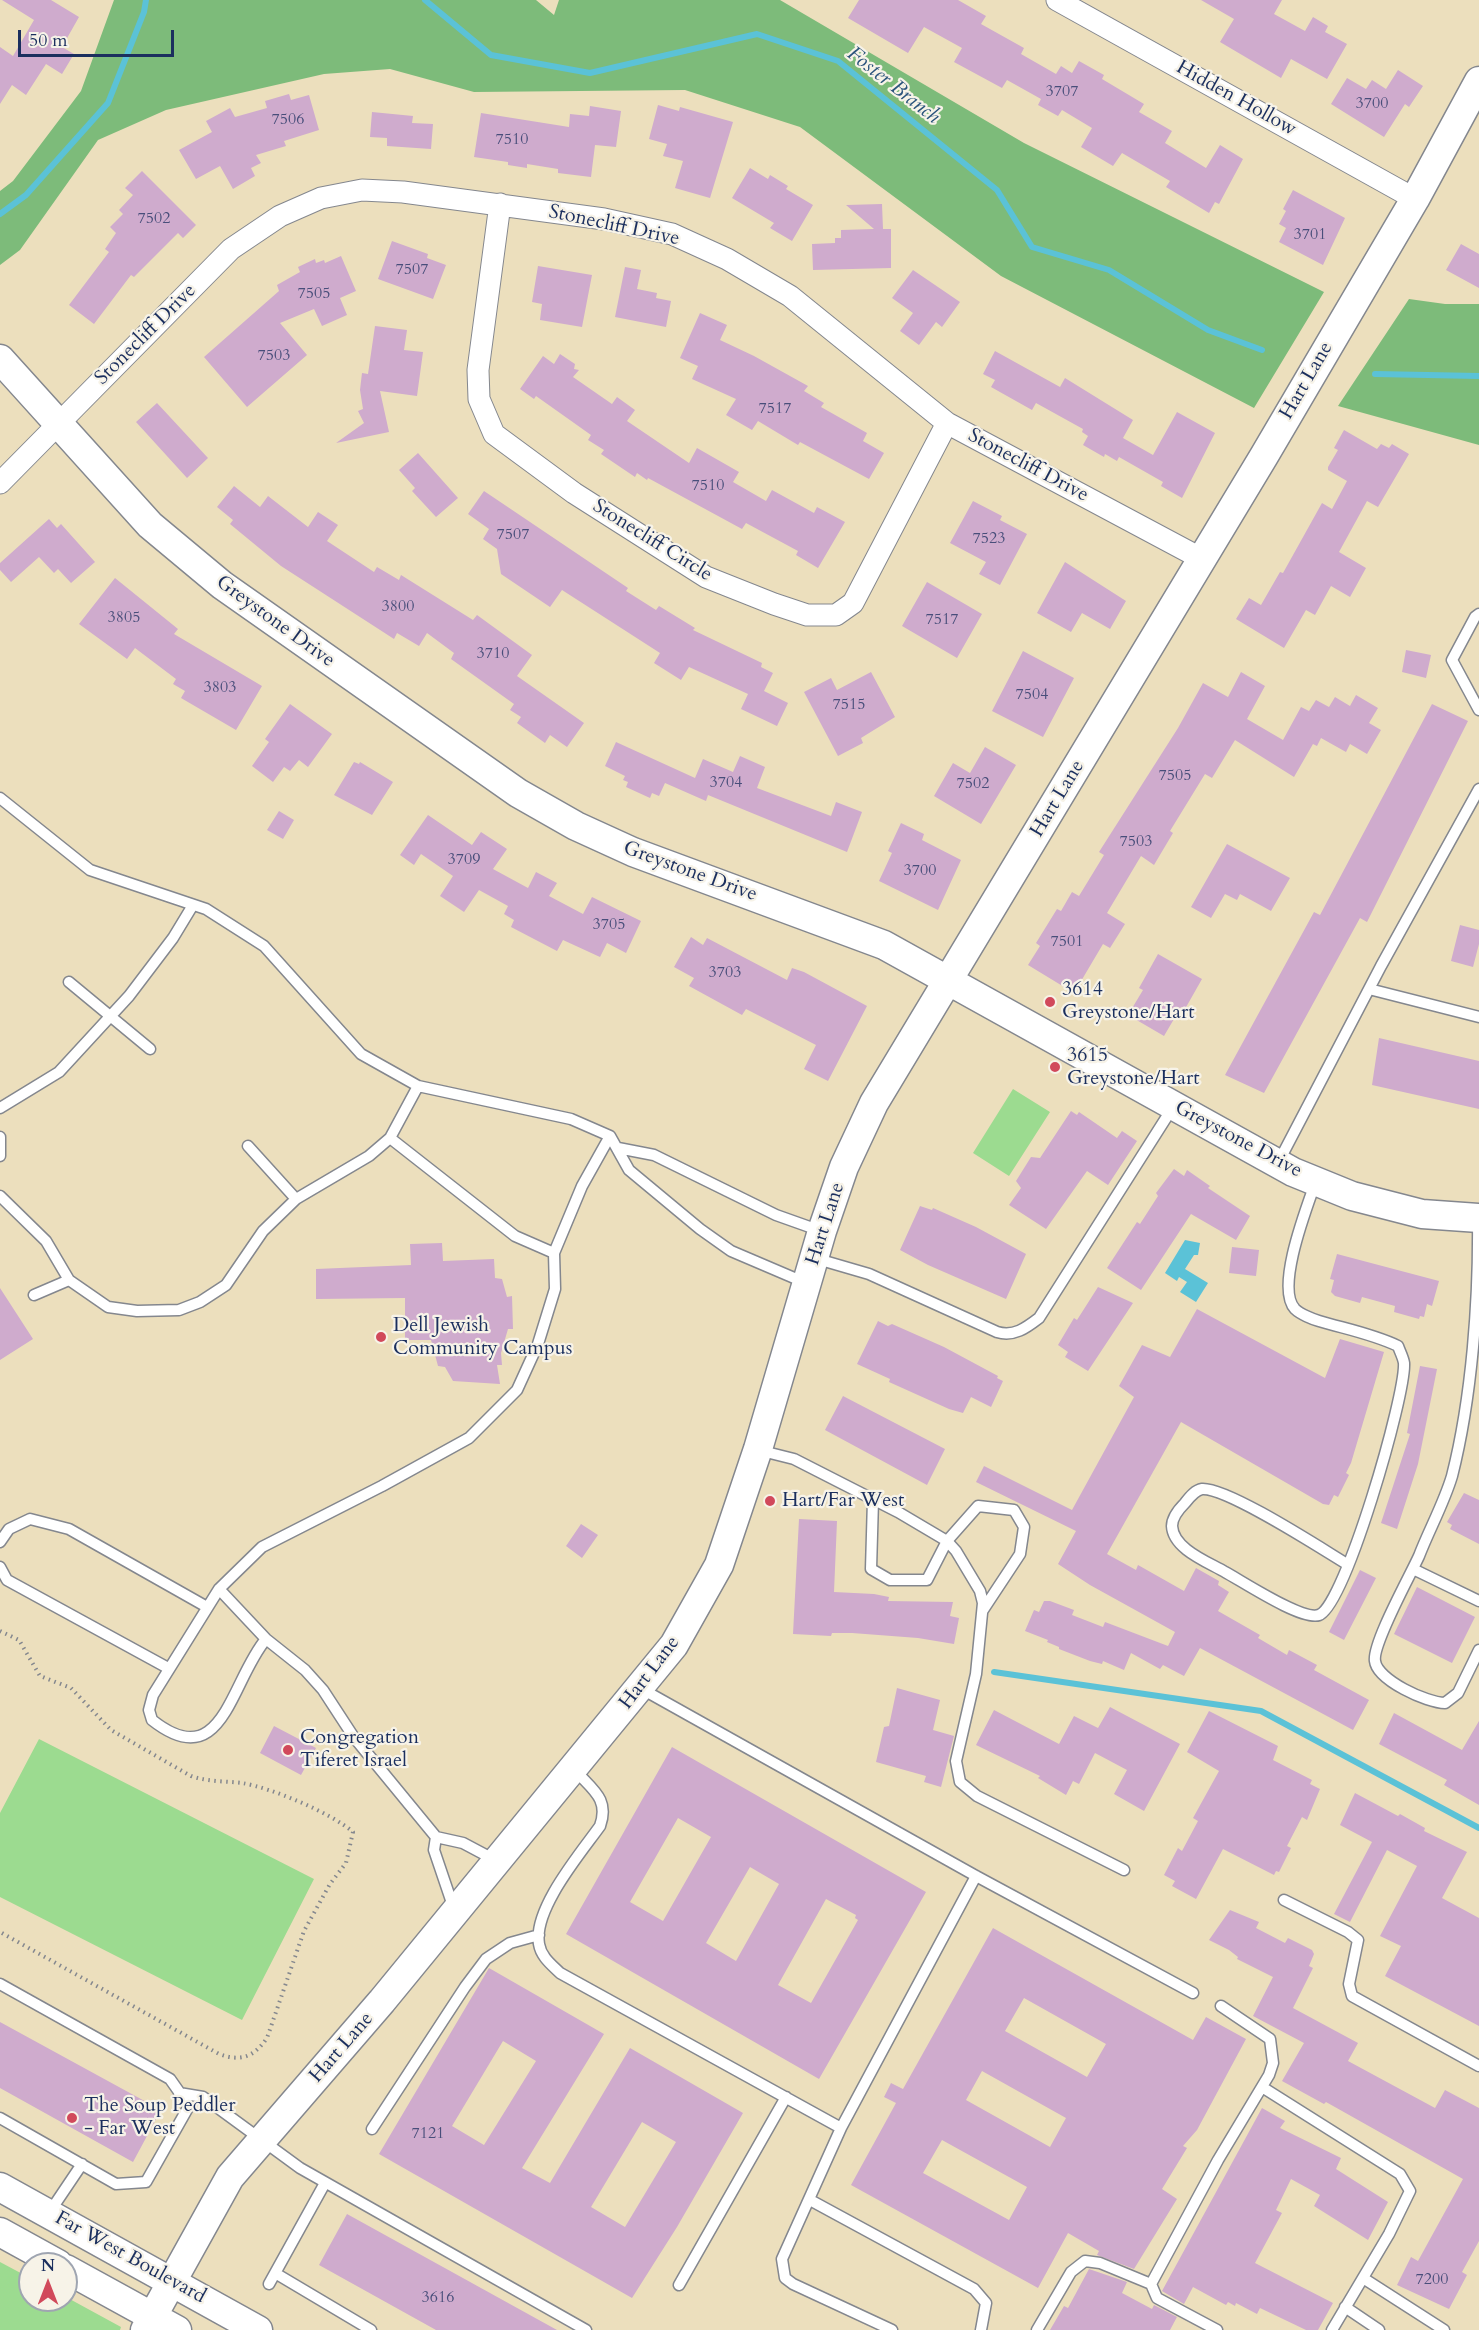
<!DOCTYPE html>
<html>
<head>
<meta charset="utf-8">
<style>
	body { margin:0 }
	#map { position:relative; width:1479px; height:2330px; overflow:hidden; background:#ecdfbd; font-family:Cardo,serif }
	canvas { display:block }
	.north { position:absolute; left:18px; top:2252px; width:60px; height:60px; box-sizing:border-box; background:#f7f3e8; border:2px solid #9fa5b1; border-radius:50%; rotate:0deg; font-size:16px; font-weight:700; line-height:24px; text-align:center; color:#1b2f5e }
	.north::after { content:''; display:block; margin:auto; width:21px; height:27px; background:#d1495b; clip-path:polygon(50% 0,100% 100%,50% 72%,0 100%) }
	.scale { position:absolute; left:18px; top:30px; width:156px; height:27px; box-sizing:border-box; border:3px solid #1b2f5e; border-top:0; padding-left:8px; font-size:18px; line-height:21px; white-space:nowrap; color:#1b2f5e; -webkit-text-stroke:4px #f7f3e8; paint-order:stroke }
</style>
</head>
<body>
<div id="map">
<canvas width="1479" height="2330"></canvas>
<div class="north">N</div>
<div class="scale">50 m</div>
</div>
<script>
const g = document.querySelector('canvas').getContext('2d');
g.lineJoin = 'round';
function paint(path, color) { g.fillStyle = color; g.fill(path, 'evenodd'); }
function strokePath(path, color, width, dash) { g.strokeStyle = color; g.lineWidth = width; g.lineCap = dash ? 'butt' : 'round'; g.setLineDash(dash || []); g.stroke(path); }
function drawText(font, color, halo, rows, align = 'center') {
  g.font = font + ' Cardo,serif'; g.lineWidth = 4.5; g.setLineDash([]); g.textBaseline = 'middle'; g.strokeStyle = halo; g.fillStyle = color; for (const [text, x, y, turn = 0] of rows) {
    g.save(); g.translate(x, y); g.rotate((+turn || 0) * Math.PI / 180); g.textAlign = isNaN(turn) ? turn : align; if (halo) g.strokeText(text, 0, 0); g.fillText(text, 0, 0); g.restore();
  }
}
paint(new Path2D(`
	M1013 1089 1050 1112 1009 1176 973 1153Z
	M39 1739 314 1879 242 2020 0 1897V1813Z
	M0 2262 30 2278V2300H66V2297L121 2327 120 2330H0Z`), '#9cdb90');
paint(new Path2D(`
	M114 0H536L554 15 559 0H780L1024 143 1324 292 1254 408 1001 276 800 127 685 90 474 92 390 69 324 74 166 110 98 140 20 250 0 265V191L13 181 81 91Z
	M1409 299 1445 304H1479V445L1338 406Z`), '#7dbb7a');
paint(new Path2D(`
	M1185 1240 1200 1243 1198 1255H1194L1185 1269 1208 1283 1196 1302 1180 1292 1187 1282 1179 1277 1177 1281 1165 1273Z`), '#5bc2d7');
strokePath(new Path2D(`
	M425 0 491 55 590 73 757 34 838 61 997 190 1032 247 1109 270 1208 330 1262 350
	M0 214 26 195 108 103 144 12 146 0
	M1375 374 1479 376
	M994 1672 1261 1711 1479 1828`), '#5bc2d7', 6);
paint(new Path2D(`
	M2 0H51L79 17 62 47 74 54 62 74 46 64 26 95 12 85 0 104V47L13 56 34 20Z
	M859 0H958L986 16 981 24 1024 48 1021 54 1056 74 1061 66 1072 73 1079 61 1104 75 1102 79 1144 104 1139 112 1172 131 1165 143 1206 168 1220 145 1243 159 1219 204 1215 202 1209 213 1166 187 1170 181 1122 153 1113 166 1081 147 1092 128 1062 110 1058 116 1038 105 1041 99 1007 80 1002 88 954 62 962 48 924 27 908 53 848 18Z
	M1201 0H1282L1274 14 1305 31 1313 17 1328 26 1325 32 1347 44 1327 79 1291 59 1281 78 1220 42 1234 19Z
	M1398 70 1423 86 1409 107 1405 104 1384 137 1331 104 1347 78 1366 89 1372 80 1386 89Z
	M289 94 291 100 309 95 319 130 284 141 286 146 256 155 261 163 251 168 255 176 233 189 220 166 196 179 179 150 212 132 206 121 230 108 235 117 267 108 265 101Z
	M658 105 679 111 680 107 733 122 710 198 675 188 683 161 663 156 667 144 649 139Z
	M590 106 621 111 616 147 595 145 591 177 558 173V169L527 164V168L508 165V162L474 157 481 113 569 127 570 114 589 116Z
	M372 112 413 116 412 123 433 124 431 149 387 146V138L370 137Z
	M750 168 768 179 770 175 788 186 786 189 813 205 792 241 770 228 774 223 732 198Z
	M142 171 196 225 183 238 178 233 134 277 131 275 94 324 69 305 109 252 105 249 116 233 110 227 123 214 119 210 133 195 125 188Z
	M1293 190 1345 218 1323 265 1279 242 1286 228 1279 224 1286 211 1283 209Z
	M882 204 883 229H891V268L813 270 812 244 835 243V238H841V230L874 229 846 205Z
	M392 241 428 254 427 258 446 265 433 299 378 279Z
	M1461 244 1479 254V288L1446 270Z
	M341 256 356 291 340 298 347 315 322 326 314 309 280 323 307 355 247 407 204 357 279 291 277 285 300 272 298 267 315 259 316 263 324 260 325 263Z
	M538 266 592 275 582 327 540 320 542 304 532 302Z
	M625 267 641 270 637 289 657 293 656 298 671 301 666 327 615 317Z
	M913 270 960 302 942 327 936 322 919 345 900 331 913 313 892 298Z
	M700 313 727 325 720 340 754 356 808 386 804 391 824 403 821 407 867 433 863 441 884 453 869 479 800 442 798 445 758 421 752 430 726 415 736 399 692 379 698 366 680 358Z
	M375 326 407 330 404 350 423 352 417 396 380 391 389 432 336 443 364 423 358 411 363 409 360 390 362 373 368 374Z
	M995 351 1060 387 1065 378 1133 420 1123 438 1153 455 1177 412 1215 433 1182 498 1161 486 1163 482 1119 457 1117 461 1105 454 1104 457 1083 445 1088 436 1082 432 1083 429 1036 403 1032 410 991 387 995 380 983 374Z
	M560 354 575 364 574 369 579 370 573 377 612 404 617 397 635 410 627 421 689 463 697 448 739 472 733 482 766 501 772 490 814 513 817 507 845 522 818 568 796 555 798 551 746 523 742 529 648 478 647 480 637 473 635 477 601 454 604 450 588 440 591 435 536 396 534 399 520 389 543 356 554 364Z
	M157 403 208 458 187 478 136 422Z
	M1344 430 1377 449 1381 444 1389 448 1392 444 1409 454 1378 507 1367 501 1339 552 1366 568 1350 597 1331 586 1315 615 1306 610 1284 648 1236 619 1249 598 1261 605 1280 572 1283 573 1322 503 1332 509 1347 481 1328 470V467L1338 450 1334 448Z
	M418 453 458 498 436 517 412 491 415 488 399 470Z
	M234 486 260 507 268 496 308 527 318 512 338 525 327 541 374 572 377 567 399 580 401 575 473 620 477 615 532 655 517 676 584 723 567 747 550 735 545 743 517 723 521 717 510 710 514 704 451 659 454 653 427 633 419 646 397 633 394 639 281 566 230 524 233 520 217 507Z
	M484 491 628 588 626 591 656 610 659 606 695 628 693 630 762 663 761 667 773 673 764 691 788 703 777 726 741 709 748 694 689 667 681 680 654 663 660 653 562 590 550 607 501 574 497 549 483 539 489 529 468 514Z
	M973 501 1002 516 1000 520 1027 534 1000 585 979 574 986 562 950 543Z
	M49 519 57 528 61 524 95 562 71 583 58 569 54 573 39 557 11 582 0 570V563Z
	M1065 562 1126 601 1110 629 1082 613 1071 632 1037 613Z
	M115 578 178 629 174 634 262 686 236 730 181 698 185 691 173 684 176 679 135 648 127 659 79 624Z
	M927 582 982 614 957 658 902 626Z
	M1406 650 1431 655 1426 678 1402 672Z
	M1023 651 1074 678 1043 737 992 711Z
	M871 672 895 717 861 738 863 743 838 756 804 692 831 678 837 690Z
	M1241 672 1265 686 1247 719 1283 740 1301 707 1309 711 1316 700 1329 707 1335 697 1350 706 1356 695 1378 708 1369 723 1381 730 1367 754 1350 744 1346 752 1321 738 1317 746 1313 744 1294 777 1235 740 1212 778 1205 774 1170 831 1173 833 1154 865 1141 856 1107 913 1125 924 1110 948 1103 944 1074 993 1028 965 1040 946 1036 943 1057 909 1061 911 1072 892 1079 896 1104 855 1099 852 1178 728 1203 683 1228 697Z
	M290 704 332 734 308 767 299 760 290 771 284 767 273 782 252 766 269 742 265 739Z
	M1432 704 1468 721 1367 922 1360 918 1264 1093 1225 1075 1314 912 1320 915Z
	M616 742 695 778 703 759 733 772 740 756 765 767 757 788 831 816 836 802 862 812 847 852 708 795 706 801 665 783 659 796 652 793 650 798 626 787 628 782 623 780 625 776 605 766Z
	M985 747 1016 765 981 824 934 796 953 763 970 773Z
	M354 762 359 764 360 762 393 782 372 815 334 795Z
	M279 811 294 820 283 839 267 830Z
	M428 815 472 845 481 832 507 849 493 869 528 888 536 872 557 883 549 896 583 914 592 897 641 921 626 953 607 943 600 957 563 940 557 951 511 927 514 920 504 914 508 906 479 890 464 912 440 896 453 876 421 854 414 865 400 855Z
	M901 823 924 834 922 840 961 860 938 910 879 881 892 853 888 851Z
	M1227 844 1290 878 1271 911 1240 894 1237 900 1225 894 1211 918 1191 907Z
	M1460 925 1479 930V944L1473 967 1451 961Z
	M691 937 703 945 707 938 787 980 792 968 804 972 867 1006 828 1081 804 1069 816 1045 746 1009 742 1015 689 986 694 978 674 967Z
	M1158 954 1202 979 1185 1009 1181 1007 1164 1036 1128 1015 1143 990 1139 988Z
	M1379 1038 1479 1061V1109L1372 1085Z
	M1071 1111 1077 1115 1079 1112 1117 1138 1122 1131 1137 1141 1108 1185 1087 1171 1046 1229 1009 1205 1021 1188 1016 1181 1031 1157 1040 1158Z
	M1174 1169 1184 1176 1187 1170 1210 1186 1208 1188 1250 1216 1236 1240 1191 1214 1141 1290 1107 1268 1137 1222 1140 1224 1158 1196 1156 1193Z
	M920 1206 932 1210 933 1208 976 1227 1026 1254 1006 1299 928 1265 900 1250Z
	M442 1243 443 1261 494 1259 495 1278 502 1279 507 1297 512 1296 513 1329H508L501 1353 502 1365H497L500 1384 453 1381 445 1367 438 1366 431 1340H405V1298L316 1299V1269L411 1265 410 1244Z
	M1232 1247 1259 1250 1256 1276 1229 1273Z
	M1337 1254 1439 1281 1432 1306 1427 1304 1424 1317 1420 1316 1419 1319 1394 1312 1395 1306 1362 1297 1360 1303 1335 1296 1331 1292 1334 1280 1330 1279Z
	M1098 1287 1133 1303 1088 1371 1065 1357 1068 1352 1058 1345 1074 1318 1077 1320Z
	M0 1288 33 1339 0 1360Z
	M1197 1309 1325 1378 1340 1339 1384 1352 1351 1463 1346 1473 1349 1475 1338 1497 1334 1495 1329 1505 1323 1504 1181 1422 1107 1554 1136 1570 1138 1565 1184 1591 1196 1568 1219 1581 1218 1585 1229 1592 1218 1611 1260 1635 1258 1638 1287 1655 1289 1650 1317 1665 1314 1670 1369 1700 1353 1730 1200 1648 1184 1676 1163 1665 1160 1669 1131 1653 1124 1670 1103 1661 1102 1664 1090 1661 1059 1649V1647L1047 1642 1048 1640 1025 1631 1034 1610 1039 1612 1044 1601H1050L1074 1610 1072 1615 1103 1627 1105 1622 1168 1646 1175 1632 1090 1585 1058 1564 1076 1531 976 1482 984 1466 1072 1510 1134 1397 1119 1386 1142 1345 1170 1357Z
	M878 1321 888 1326 892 1324 944 1347 998 1376 997 1378 1003 1381 991 1407 971 1397 963 1413 949 1409 889 1382 890 1379 857 1364Z
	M1420 1366 1437 1369 1418 1464 1397 1529 1381 1523 1410 1434 1407 1433Z
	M843 1396 945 1449 927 1485 825 1430Z
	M1464 1493 1479 1500V1544L1450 1529 1452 1525 1447 1522Z
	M799 1519 837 1521 834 1592 874 1594 889 1597 888 1601 953 1602 950 1616 959 1618 954 1644 918 1638 852 1633H832L831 1636 793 1634Z
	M581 1524 598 1535 582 1558 566 1546Z
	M1360 1570 1376 1578 1344 1640 1329 1632Z
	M1417 1587 1475 1617 1452 1663 1394 1634Z
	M897 1688 940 1700 933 1730 954 1736 941 1787 924 1782 926 1776 876 1762 884 1727 889 1726Z
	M1110 1707 1180 1744 1144 1811 1114 1794 1127 1770 1095 1753 1079 1784 1073 1781 1066 1795 1038 1778 1040 1776 976 1745 994 1710 1059 1744 1074 1716 1098 1728Z
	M1209 1711 1278 1746 1273 1760 1312 1780 1310 1784 1320 1789 1307 1820 1302 1817 1287 1846 1291 1848 1279 1872 1276 1871 1274 1875 1223 1849 1196 1899 1172 1886 1175 1881 1164 1875 1178 1848 1182 1851 1198 1821 1193 1818 1219 1771 1187 1752Z
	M1394 1713 1462 1750 1479 1721V1805L1444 1785 1447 1780 1379 1744Z
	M274 1726 316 1748 301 1775 260 1753Z
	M672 1747 926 1892 819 2079 566 1934ZM678 1818 711 1837 663 1921 630 1902ZM750 1867 779 1884 736 1961 706 1943ZM826 1899 856 1915 855 1918 858 1920 811 2003 778 1985Z
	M1355 1793 1398 1816 1400 1814 1425 1828 1424 1831 1467 1852 1442 1898 1479 1918V2026L1385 1976 1401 1946 1380 1936 1417 1866 1387 1850 1350 1922 1334 1914 1372 1842 1340 1825Z
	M1230 1910 1259 1922 1256 1928 1285 1943 1288 1938 1312 1950 1314 1954 1309 1966 1313 1968 1293 2008 1358 2043 1348 2061 1435 2108 1445 2090 1479 2108V2241L1462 2272 1467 2275 1449 2309 1397 2285 1411 2257 1418 2261 1463 2179 1326 2102 1324 2104 1282 2081 1304 2043 1253 2016 1273 1977 1237 1959 1238 1957 1229 1950 1209 1940Z
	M993 1928 1193 2040 1206 2017 1246 2039 1197 2130 1183 2146 1187 2148 1162 2189 1177 2199 1134 2269 1097 2255 1099 2251 1068 2233 1038 2288 851 2185 896 2103 884 2097 891 2083 903 2089ZM1024 1998 1106 2044 1087 2077 1005 2031ZM982 2071 1066 2118 1050 2147 966 2100ZM942 2140 1027 2187 1009 2220 923 2173Z
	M489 1968 604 2034 522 2168 550 2183 630 2048 743 2113 677 2227 632 2298 379 2154ZM503 2041 536 2061 484 2145 452 2126ZM642 2122 676 2142 625 2227 591 2207Z
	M0 2022 161 2110 133 2162 0 2088Z
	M1262 2108 1285 2121 1280 2128 1341 2158 1336 2169 1388 2202 1368 2240 1314 2206 1320 2195 1291 2179 1276 2210 1282 2213 1255 2263 1333 2303 1318 2330H1306L1260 2308 1257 2314 1236 2303 1235 2306 1228 2302 1226 2305 1193 2287 1184 2304 1162 2291Z
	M347 2214 557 2330H436L319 2265Z
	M1089 2269 1127 2282 1122 2293 1152 2309 1154 2305 1177 2317 1170 2330H1050L1064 2306 1068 2308Z`), '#cfabcd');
const lane = new Path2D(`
	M1479 614 1475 617 1452 660 1479 710
	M0 798 90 870 206 909 264 946 361 1054 418 1086 571 1119 610 1136 629 1170 700 1229 731 1251 806 1283
	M69 982 150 1049
	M1369 989 1479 1017
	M0 1108 59 1072 129 996 173 938 193 905
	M0 1137V1156
	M390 1138 418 1086
	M248 1146 296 1199
	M618 1148 654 1155 776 1215 821 1231
	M1278 1163 1381 966 1479 789
	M1316 1181C1307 1207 1275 1288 1295 1309 1300 1314 1312 1319 1319 1321 1346 1329 1373 1334 1398 1346 1400 1352 1403 1357 1404 1363 1406 1395 1345 1606 1319 1615 1302 1621 1242 1581 1225 1572 1208 1562 1173 1549 1172 1526 1172 1518 1179 1509 1185 1503 1189 1498 1195 1490 1202 1489 1227 1487 1322 1549 1347 1564
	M0 1196 46 1241 69 1280 108 1307 137 1311 179 1310 200 1302 226 1285 263 1231 296 1199 369 1156 390 1138 515 1236 554 1253 582 1186 610 1136
	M1478 1218C1479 1300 1472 1397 1452 1476 1444 1503 1429 1530 1419 1556 1410 1576 1372 1644 1375 1661 1377 1680 1427 1703 1445 1703L1458 1693 1479 1650
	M814 1258 869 1274 997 1332C1014 1337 1026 1328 1039 1318L1173 1107
	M34 1295 69 1280
	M758 1450 794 1459 898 1512 947 1541 956 1551 980 1591 983 1603 976 1674 956 1761 960 1782 977 1796 1124 1870
	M873 1500 871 1569 890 1580H927L947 1541 978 1506 1014 1510 1024 1527 1020 1554 983 1610
	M0 1542 9 1529 30 1519 69 1529 207 1607
	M0 1567 7 1580 168 1668
	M1413 1569 1479 1601
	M219 1589 266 1639 305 1670 323 1690 353 1736 436 1837 463 1843 495 1860
	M266 1639C230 1682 223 1776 152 1720L149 1710 153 1695 219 1589 262 1547 382 1486 469 1438 517 1390 538 1344 555 1289 554 1253
	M640 1688 976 1876 1193 1993
	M574 1769C591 1789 610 1798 600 1826 580 1854 533 1909 539 1944 541 1957 552 1965 560 1973L841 2128
	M436 1837 434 1850 454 1909
	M1284 1900 1348 1932 1358 1940 1349 1984 1352 1996 1479 2066
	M0 1984 170 2079 189 2106 146 2182 116 2184 0 2118
	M1262 2087 1400 2174 1410 2191 1389 2234 1332 2330
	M179 2093 203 2097 300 2168 586 2330
	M372 2129 465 1987 486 1959 510 1943 539 1935
	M810 2200 974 2289 986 2303 981 2330
	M49 2213 82 2164
	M275 2273 371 2330
	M1363 2278 1444 2330
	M269 2284 325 2183
	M679 2285 786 2097
	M1345 2307 1379 2330
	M892 2330 793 2284 785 2278 782 2259 841 2128 976 1876
	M1037 2330 1071 2272 1085 2261 1100 2263 1151 2284
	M1217 2330 1157 2298 1151 2284 1218 2160 1269 2075 1273 2063 1270 2039 1221 2006`);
const street = new Path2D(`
	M1057 0 1415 199
	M500 204 478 370 479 399 494 434 574 493 706 577 774 604 807 615H836L853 603 947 423
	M0 483 231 249 280 216 321 198 362 190 403 192 604 219 672 234 727 259 790 296 947 423 1202 559`);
const secondary = new Path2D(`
	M0 359 150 525 222 585 518 793 576 826 633 852 884 945 1293 1172 1352 1196 1422 1214 1479 1218
	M0 2187 258 2330
	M0 2232 58 2264
	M66 2269 177 2330
	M145 2330 230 2177 382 2001 674 1645 719 1565 758 1449 822 1231 844 1167 874 1103 1264 456 1415 199 1479 81`);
strokePath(lane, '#84878e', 13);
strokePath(street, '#84878e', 23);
strokePath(secondary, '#84878e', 31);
strokePath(new Path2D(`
	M0 1631 19 1640 40 1676 71 1688 111 1730 191 1776C208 1782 225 1781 242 1783 272 1788 331 1813 353 1832L346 1863 330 1884 304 1931 267 2038C254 2057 241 2062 219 2054L0 1932`), '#84878e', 4, [1.5, 4.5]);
strokePath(lane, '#fff', 10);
strokePath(street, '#fff', 21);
strokePath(secondary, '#fff', 28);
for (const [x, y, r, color] of [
	[1050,1002,6,"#d1495b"],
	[1055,1067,6,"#d1495b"],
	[381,1337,6,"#d1495b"],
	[770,1501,6,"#d1495b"],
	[288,1750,6,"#d1495b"],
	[72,2118,6,"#d1495b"]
]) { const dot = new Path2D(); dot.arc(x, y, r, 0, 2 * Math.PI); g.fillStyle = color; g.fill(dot); strokePath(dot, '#f7f3e8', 2); }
drawText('16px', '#484e7a', null, [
	["3707",1062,92],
	["3700",1372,104],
	["7506",288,120],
	["7510",512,140],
	["7502",154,219],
	["3701",1310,235],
	["7507",412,270],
	["7505",314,294],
	["7503",274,356],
	["7517",775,409],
	["7510",708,486],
	["7507",513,535],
	["7523",989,539],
	["3800",398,607],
	["3805",124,618],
	["7517",942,620],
	["3710",493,654],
	["3803",220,688],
	["7504",1032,695],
	["7515",849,705],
	["7505",1175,776],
	["3704",726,783],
	["7502",973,784],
	["7503",1136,842],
	["3709",464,860],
	["3700",920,871],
	["3705",609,925],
	["7501",1067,942],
	["3703",725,973],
	["7121",428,2134],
	["7200",1432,2280],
	["3616",438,2298]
]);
drawText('20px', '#1b2f5e', '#f7f3e8', [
	["Hidden Hollow",1236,99,29],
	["Stonecliff Drive",614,226,12],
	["Stonecliff Drive",146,335,-45],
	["Hart Lane",1307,381,-60],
	["Stonecliff Drive",1028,466,28],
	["Stonecliff Circle",652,541,32],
	["Greystone Drive",275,622,36],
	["Hart Lane",1058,799,-59],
	["Greystone Drive",690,872,20],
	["Greystone Drive",1238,1140,28],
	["Hart Lane",826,1224,-72],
	["Hart Lane",650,1673,-53],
	["Hart Lane",342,2048,-49],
	["Far West Boulevard",130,2258,29]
]);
drawText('20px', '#1b2f5e', '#f7f3e8', [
	["3614",1062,990],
	["Greystone/Hart",1062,1013],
	["3615",1067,1056],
	["Greystone/Hart",1067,1079],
	["Dell Jewish",393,1326],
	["Community Campus",393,1349],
	["Hart/Far West",782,1501],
	["Congregation",300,1738],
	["Tiferet Israel",300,1761],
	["The Soup Peddler",84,2106],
	["- Far West",84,2129]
], 'left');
drawText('italic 21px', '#2b547c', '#f7f3e8', [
	["Foster Branch",893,86,38]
]);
</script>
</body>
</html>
